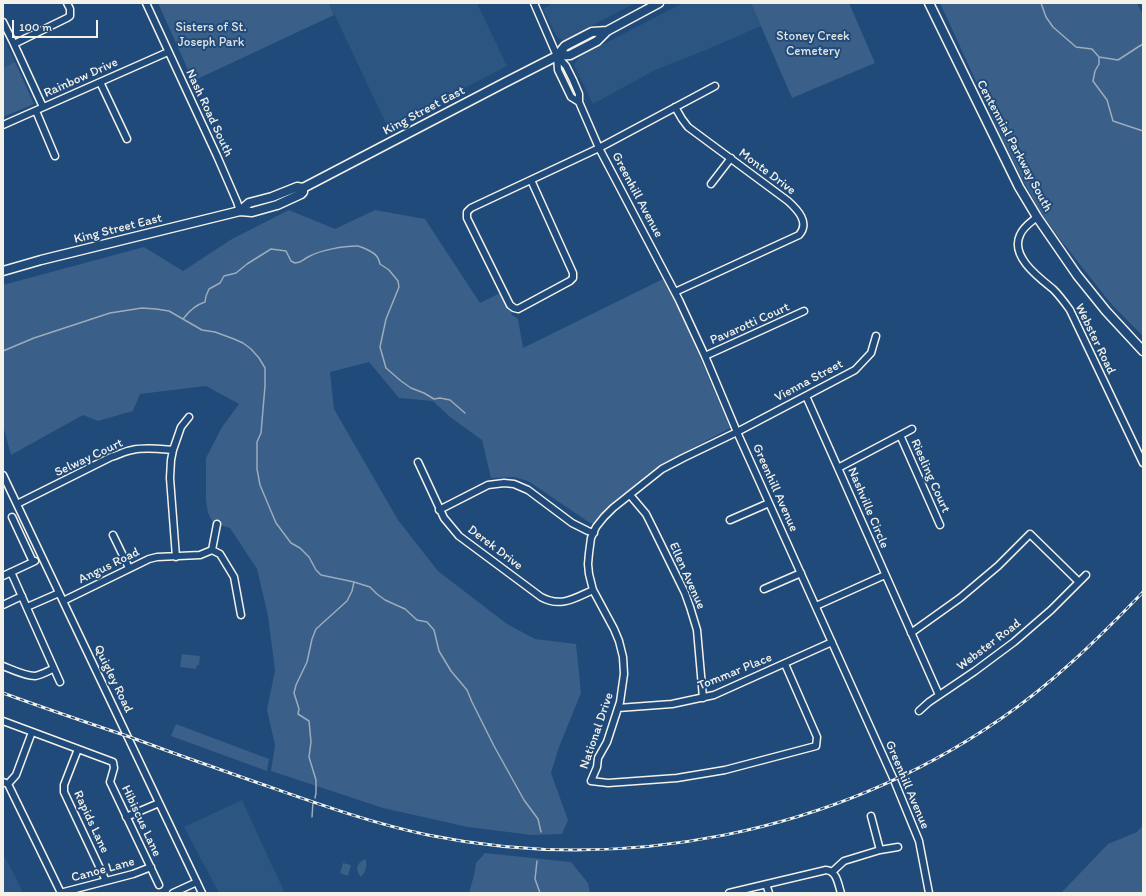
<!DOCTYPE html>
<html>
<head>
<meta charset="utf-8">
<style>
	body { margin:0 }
	#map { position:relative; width:1146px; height:896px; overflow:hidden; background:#1f4a7a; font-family:Itim,sans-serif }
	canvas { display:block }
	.frame { position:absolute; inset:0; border:4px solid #f4f1e8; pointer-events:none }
	.scale { position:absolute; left:12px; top:20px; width:86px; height:18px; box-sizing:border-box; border:2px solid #f4f1e8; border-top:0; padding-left:5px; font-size:12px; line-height:14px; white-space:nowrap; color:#f4f1e8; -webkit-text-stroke:3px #1f4a7a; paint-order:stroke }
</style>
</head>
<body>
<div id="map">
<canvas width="1146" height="896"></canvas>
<div class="frame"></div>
<div class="scale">100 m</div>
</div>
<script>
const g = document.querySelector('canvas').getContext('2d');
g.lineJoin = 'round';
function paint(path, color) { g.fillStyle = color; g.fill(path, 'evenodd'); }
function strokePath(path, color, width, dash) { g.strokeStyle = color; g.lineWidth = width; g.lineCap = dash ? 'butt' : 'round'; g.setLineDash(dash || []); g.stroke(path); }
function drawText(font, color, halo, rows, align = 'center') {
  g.font = font + ' Itim,sans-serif'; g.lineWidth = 4; g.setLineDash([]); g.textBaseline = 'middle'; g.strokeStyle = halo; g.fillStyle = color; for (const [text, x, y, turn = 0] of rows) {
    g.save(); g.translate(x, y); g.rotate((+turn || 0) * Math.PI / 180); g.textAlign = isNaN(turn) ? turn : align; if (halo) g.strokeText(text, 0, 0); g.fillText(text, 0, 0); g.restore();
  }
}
paint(new Path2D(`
	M329 3H477L507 66 388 128Z
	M553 3H635L565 40 559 39 556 35 543 9Z
	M683 3H751L761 26 706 50 655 70 593 104 574 65 576 61 581 56Z
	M3 37 15 62 3 68Z
	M242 800 269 859 285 893H219L184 827Z
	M3 854 17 880 23 893H3Z`), '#2d5581');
paint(new Path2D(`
	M158 3H329L334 15 193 81Z
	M751 3H849L875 63 792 98Z
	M940 3H1137L1143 15V336L1112 305 1059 238 1040 211 1022 179 1002 138Z
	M15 62 34 104 3 117V68Z
	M289 210 335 229 375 210 425 219 480 303 502 292 509 305 512 315 518 319 523 348 663 279 675 299 730 428 665 463 607 512 598 524 590 523 528 481 514 477 491 478 482 440 450 417 433 401 399 398 369 362 330 372 334 409 398 520 438 571 507 624 535 639 576 644 581 693 559 747 551 773 568 820 562 834 532 835 468 827 383 808 271 771 275 745 267 710 275 670 268 616 257 569 230 528 213 523 208 513 206 500V458L222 427 239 404 206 386 140 394 133 411 98 421 83 415 11 455 3 426V285L144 247 183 271 232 239Z
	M182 654 200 656 199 665H197L196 669 180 667Z
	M176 724 269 759 267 771 171 736Z
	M1143 825V893H1061L1108 844 1137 832Z
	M485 853 571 862 588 883 590 893H469L474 875 476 863Z
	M366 859C367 866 366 871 361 877 354 869 357 862 366 859Z
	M343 863 351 865 348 876 340 873Z`), '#3a5f88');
strokePath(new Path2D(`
	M1041 3 1046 17 1053 27 1076 47 1092 49 1099 57V64L1095 71 1093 81 1107 100 1113 121 1143 131
	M1099 57 1118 60 1138 47 1143 44
	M183 319C189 311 195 305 205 302L206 296 209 289 220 283 224 276 236 273 247 264 271 249 286 251 291 261 295 263C303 262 302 260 308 257 320 250 344 246 357 246 360 246 363 248 366 249 374 253 378 255 380 264L389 270 398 281 399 287 386 319 380 347 386 368 401 381 411 388 424 393 434 399 440 398 450 400 465 413
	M3 351 34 338 110 313 142 308 156 309 169 311 202 330 215 332 234 339 243 343 251 349 259 358 265 368V386L261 433 257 442V469L260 485 276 523 291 543 300 548 309 557 316 570 321 575 354 582 370 587 377 594 385 600 405 609 417 620 427 622 434 630 439 651 451 671 467 690 472 702 494 746 524 800 538 819 541 832
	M315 798 316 793V780L309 757 311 742 309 721 298 714 299 709 294 693 296 685 307 662 312 639 316 629 347 601 352 591 354 582
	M312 817 313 802
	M537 861 535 879 540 893`), '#9cacbb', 1.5);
const minor = new Path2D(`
	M146 3 217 156 237 202 240 211
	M534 3 557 56 566 66 573 80 579 94V102L599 148 679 300 705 356 737 432 894 780 919 841 929 893
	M3 22 14 44 43 107
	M14 44 67 18 70 16V9L67 3
	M557 56 558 70 571 97 579 102
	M100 82 127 139
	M36 111 55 156
	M3 125 168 52
	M531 180 573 273V278L570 281 518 309 514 308 510 305 467 218V212L471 208 599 148 715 86
	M711 184 731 158
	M1037 217C1031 222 1023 227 1020 235 1010 256 1038 277 1053 289 1059 295 1065 303 1070 310L1143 463
	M675 292 799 235C810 223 798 210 788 201L688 127 682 119 675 107
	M705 356 804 311
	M806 396 939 695
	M900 435 940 525
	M418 462 444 518 459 536 541 597C561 608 575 598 593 590
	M838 468 912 429
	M3 475 202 893
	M630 495 646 514 654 530 685 593 690 607 697 630 703 698
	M17 504 111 457C118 455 125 451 132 450 145 447 160 449 173 450
	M439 510 488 485 504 483 514 484 528 490 572 523 588 531 594 533
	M12 517 33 562
	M730 520 769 503
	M113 535 129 568
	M212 550 220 554 234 577 241 615
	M212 550 217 524
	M176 557 170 478 171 460 173 450 181 427 189 417
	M11 572 60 682
	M3 576 35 561
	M764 589 801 573
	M63 601 149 559 157 557 200 555 212 550
	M3 605 22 596
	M816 606 885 575
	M27 607 59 593
	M911 633 960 598 998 566 1030 534 1079 582
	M785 664 817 737 816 746 725 770 677 778 608 783 591 781 597 767 598 758 607 742 620 702 624 674 623 657 619 641 614 629 593 590 589 574 588 564 589 553 591 538 596 527 604 517 613 508 662 469 683 458 737 432 855 370 871 353 876 336
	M3 666C13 670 25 676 35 676 41 675 48 671 53 669
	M618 708 672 704 714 695 832 642
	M919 711 929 702 975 671 1014 642 1051 610 1086 575
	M3 721 113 762 114 768 110 782 159 885
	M78 749 64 785V792L106 881
	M3 782 8 784 61 893
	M8 784 16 775 32 732
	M871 816 880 850
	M126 817 159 803
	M832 872 844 861 880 850 898 847
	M766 884 769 893
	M60 893 133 874 151 867
	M173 893 197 882
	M729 893 826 870C837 871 838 884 841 893`);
const major = new Path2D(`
	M929 3 1019 187 1037 217 1077 275 1106 311 1143 351
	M557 56 565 46 592 32 607 31
	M240 211 249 203 272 197 297 187 303 188 506 82 557 56 570 55 597 41 607 31 659 3
	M3 271 41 260 240 211 252 212 277 205 301 194 303 192V188`);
strokePath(minor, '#f4f1e8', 9);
strokePath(major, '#f4f1e8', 11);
strokePath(minor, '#1f4a7a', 6);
strokePath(major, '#1f4a7a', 8);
const rail = new Path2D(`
	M3 693C44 708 85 722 127 736 144 742 162 749 179 755 201 763 222 770 244 778 305 799 365 822 428 835 624 875 834 833 999 720 1052 684 1098 639 1143 592`);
strokePath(rail, '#f4f1e8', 3);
strokePath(rail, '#1f4a7a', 1.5, [4.5]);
drawText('13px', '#e1e2de', '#1f4a7a', [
	["Sisters of St.",211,28],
	["Joseph Park",211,43],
	["Stoney Creek",813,37],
	["Cemetery",813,52]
]);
drawText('13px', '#f4f1e8', '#1f4a7a', [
	["Rainbow Drive",81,78,-24],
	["King Street East",424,111,-28],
	["Nash Road South",209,113,65],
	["Centennial Parkway South",1014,146,62],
	["Monte Drive",767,172,37],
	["Greenhill Avenue",637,195,62],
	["King Street East",118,229,-14],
	["Pavarotti Court",750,324,-24],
	["Webster Road",1095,339,64],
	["Vienna Street",809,381,-28],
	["Selway Court",89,458,-25],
	["Riesling Court",930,476,66],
	["Greenhill Avenue",775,488,66],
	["Nashville Circle",868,508,67],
	["Derek Drive",495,548,37],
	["Angus Road",109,566,-26],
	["Ellen Avenue",687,576,66],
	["Webster Road",989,645,-37],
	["Tommar Place",735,672,-22],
	["Quigley Road",113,679,64],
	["National Drive",597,731,-71],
	["Greenhill Avenue",907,785,67],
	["Hibiscus Lane",141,821,65],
	["Rapids Lane",91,822,65],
	["Canoe Lane",103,870,-15]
]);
</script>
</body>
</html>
